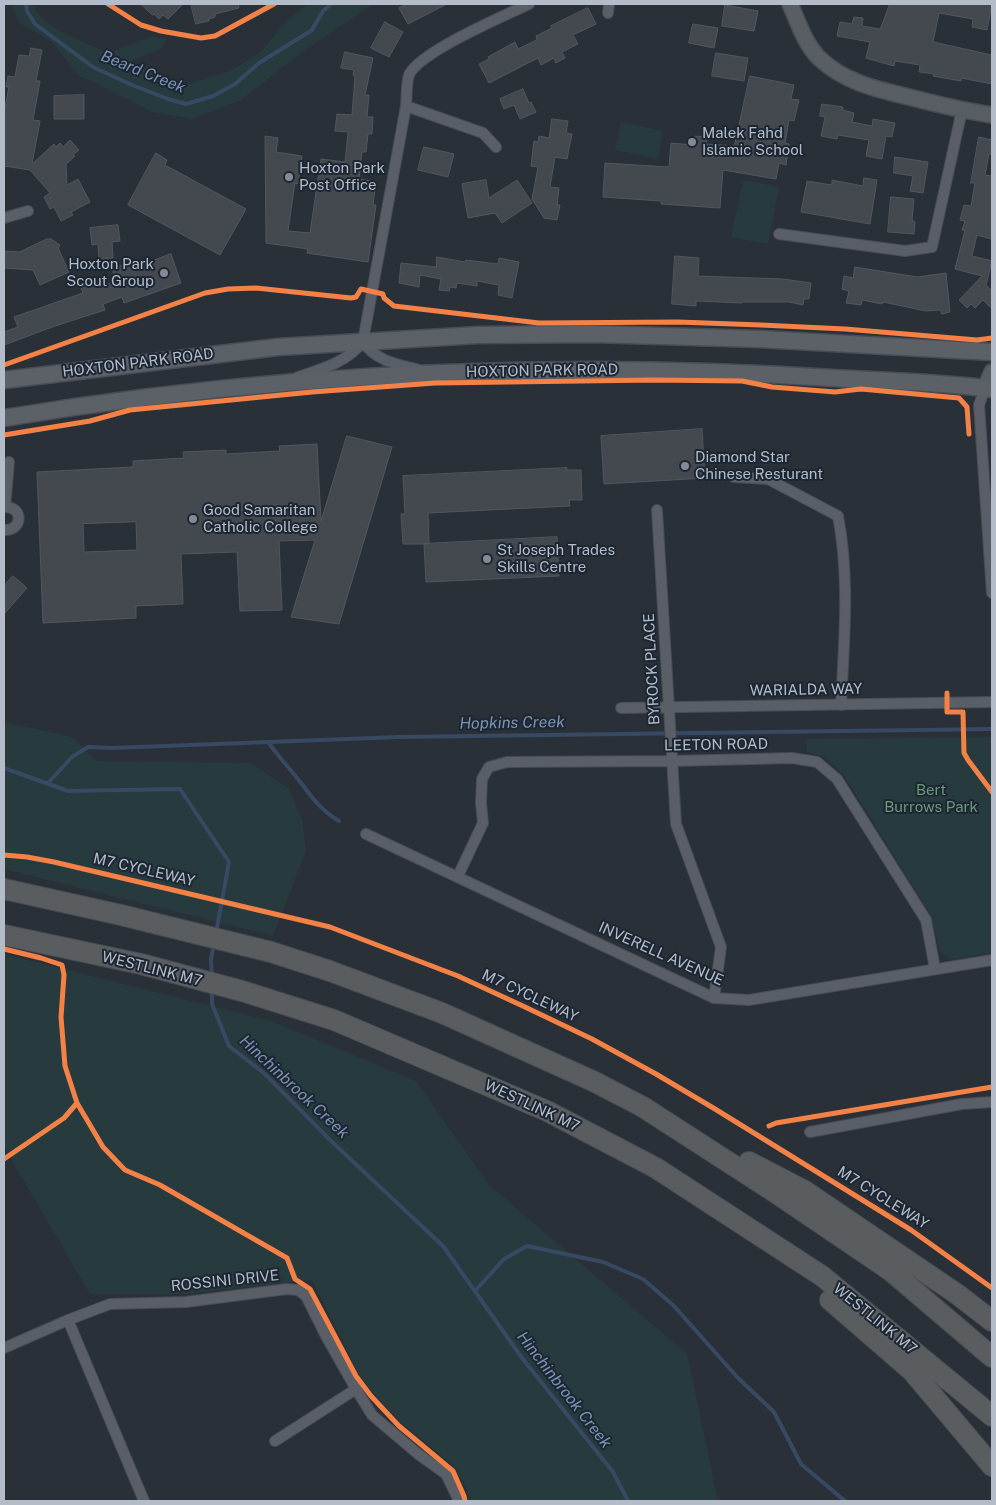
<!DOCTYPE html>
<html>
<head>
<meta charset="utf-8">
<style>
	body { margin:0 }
	#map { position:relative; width:996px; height:1505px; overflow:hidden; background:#2a3038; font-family:"Public Sans",sans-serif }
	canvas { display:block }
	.frame { position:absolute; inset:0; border:5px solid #b4bcc9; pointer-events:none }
</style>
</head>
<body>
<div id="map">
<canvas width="996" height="1505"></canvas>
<div class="frame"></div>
</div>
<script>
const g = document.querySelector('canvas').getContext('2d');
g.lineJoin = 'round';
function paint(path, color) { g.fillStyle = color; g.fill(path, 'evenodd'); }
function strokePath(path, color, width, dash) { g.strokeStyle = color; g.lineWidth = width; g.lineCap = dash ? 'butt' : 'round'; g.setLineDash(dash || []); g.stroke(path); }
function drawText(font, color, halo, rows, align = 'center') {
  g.font = font + ' "Public Sans",sans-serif'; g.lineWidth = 4; g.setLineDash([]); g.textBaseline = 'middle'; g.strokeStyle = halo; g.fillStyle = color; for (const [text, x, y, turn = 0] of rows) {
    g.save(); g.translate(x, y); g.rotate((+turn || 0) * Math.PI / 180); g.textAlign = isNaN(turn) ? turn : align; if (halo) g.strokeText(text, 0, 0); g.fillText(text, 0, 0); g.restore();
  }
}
paint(new Path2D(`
	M13 4H33C38 26 89 44 108 53L152 36 166 39 162 48 132 61 178 87 230 71 261 52 283 25 308 4H373L305 50 241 100 192 119 152 112 92 81 79 76 50 40 21 24 14 11Z
	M621 122 663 131 658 159 615 150Z
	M743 180 779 187 768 244 731 237Z
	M4 722 72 737 97 761 251 763 289 789 302 819 306 851 273 936 4 869Z
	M992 737V953L954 959 949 958 940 951 930 914 843 774 824 757 807 752 806 739Z
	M4 954 271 1021 416 1081 489 1185 687 1354 718 1501H470L469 1495 455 1467 402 1423 373 1393 358 1373 312 1280 186 1294H90L4 1147Z`), '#273a3e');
strokePath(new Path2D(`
	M26 4 27 11 35 24 93 67 132 85 168 99 186 104 213 96 235 84 259 63 312 30 323 11 331 4
	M268 742C276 753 284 762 293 773 310 793 315 806 339 821
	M4 768 68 791 180 789 229 862 216 933
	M48 783 72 757 88 747 112 748 399 737 992 729
	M212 977 211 959 214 944
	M212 989V1004L229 1046 265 1074 329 1139 443 1246 522 1358 613 1472 628 1501
	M475 1291 504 1259 527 1246 603 1262 643 1279 673 1305 738 1378 774 1412 801 1464 845 1501`), '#384963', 4);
const building = new Path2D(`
	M141 4H183L168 19 163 15 159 19 154 14 153 15Z
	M191 4H238L239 8 215 14V17L209 19V21L196 24Z
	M408 4H447L408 24 399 8Z
	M890 4H992L987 30 972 27 973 19 939 13 933 42 992 55V84L961 78V81L933 76 934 74 919 72 920 65 895 61 894 66 866 58 870 42 837 36 840 22 852 24 854 17 863 18 862 26 880 29Z
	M725 5 758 11 754 31 722 26Z
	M588 8 596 24 573 35 578 44 562 52 565 58 556 63 554 58 541 65 538 58 489 83 479 64 489 59 488 57 515 42 518 49 537 40 536 36 552 28 551 26Z
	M385 22 403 32 389 57 371 48Z
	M693 24 718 28 714 48 689 43Z
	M31 48 42 50 36 81H40L33 120 40 121 32 164 54 144 56 147 60 143 63 147 70 140 79 150 73 155 75 156 66 164 67 185 78 179 90 202 71 212 73 215 61 221 54 207 50 209 44 197 50 193 30 170 4 166V112L9 87H6L8 76 15 77 19 55 29 56Z
	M345 52 373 58 365 95H369L367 117H373L372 134H368L366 152H362L359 179 376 182 373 205H376L368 262 307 253 308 249 266 243 265 136 278 138 276 152 302 156 298 184 295 183 288 231 310 233 321 159 345 162 348 132 335 131 337 114 352 115 355 76 353 75 354 70 341 68Z
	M716 53 748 58 744 81 712 76Z
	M750 76 794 85 791 99 799 100 794 121 789 120 785 143 789 144 786 165 779 163 776 179 723 170 720 208 661 204V201L603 197 605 163 669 167 671 143 694 145 695 136 707 137 706 144 734 146Z
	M523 89 529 103 531 102 536 112 520 119 514 105 504 109 500 99Z
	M84 95V119H54V96Z
	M822 104 843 107V110L854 113 852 122 872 126 873 119 895 123 892 137 886 136 882 159 866 156 869 140 838 135 837 139 821 136 825 117 820 116Z
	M552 119 568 121 566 133 572 134 567 159 555 157 550 187 559 188 557 205H560L557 220 544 218 532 199 538 167 531 166 534 141 538 142 539 136 549 138Z
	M979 137 992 140V155L989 154 985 175 992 176V233L991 239 977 235 972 256 992 261 986 285 992 291V309L983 300 975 308 971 304 967 308 959 300 982 276 955 269 965 230H962L965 221 960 220 964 205 971 206 975 183H971Z
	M424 147 454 154 448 177 418 170Z
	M156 153 167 160 165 165 246 209 220 255 128 205Z
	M895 157 928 162 923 193 910 191 913 176 894 173Z
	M864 178 877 180 870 224 801 212 807 181 832 185V180L863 186Z
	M486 180 489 198 517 180 532 203 502 223 495 213 468 218 462 184Z
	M891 197 914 199 912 220 915 222 914 234 888 232Z
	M118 225 120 241 112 242 113 258 99 259 98 244 92 245 90 228Z
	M47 239H51L60 245 58 248 69 272 40 285 33 270 4 268V251L19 252Z
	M171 254 181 283 124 303 122 297 103 304 105 310 55 326 4 345V332L18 327 14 317 83 293 81 288 95 283 97 288 116 281 112 269 133 261 135 267Z
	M675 256 699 258 698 276 783 279 811 283 809 299H804L803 305 789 302H742V303L696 301V306L672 304Z
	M437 257 465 262 466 260 498 264 499 258 519 262 512 298 498 295 499 285 477 281V286L457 283 456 288 450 287 449 291 439 290 441 279 420 275 419 287 399 283 401 263 436 267Z
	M855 267 917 277 946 273 950 312 942 314 940 310 926 311 883 302 882 304 862 300 861 305 846 303 849 291 842 289 844 276 853 278Z
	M702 429 705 478 604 484 601 436Z
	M347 436 392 447 339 624 291 617 315 540 279 541 282 610 240 611 237 552 181 554 183 604 136 606V618L43 623 37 472 133 467V461L184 458 183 452 226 450V454L280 451 279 446 317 444 321 521ZM136 522 137 550 84 552 83 524Z
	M567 468V470H581L582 500H569L570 506 428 513 429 544H403L401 514H405L403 476Z
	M557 537 559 576 426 582 424 544Z
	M13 576 27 588 4 614V586Z`);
paint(building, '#444950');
strokePath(building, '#52575f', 1);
const street = new Path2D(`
	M608 13 609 4
	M406 106 483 133 496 147
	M4 218 28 211
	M779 234 905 251 932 247 962 110
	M363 341C374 361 400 365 420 370
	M298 377C322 369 348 362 363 341L406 106C407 97 406 84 409 75 419 52 504 16 529 4
	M985 388 979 405 992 593
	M734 477 768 479 838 516C850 578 844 642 841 705
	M4 507C24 506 23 531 4 530
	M5 507 9 462
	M657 510 676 824 721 947 714 998
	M621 708 992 702
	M366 834 714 998 749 1000 992 960
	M458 876 483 823 481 803 482 779 489 767 507 762 673 761 792 758 817 762 837 779 926 920 935 969
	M810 1132 962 1104 992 1102
	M68 1320 144 1501
	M4 1348 68 1320 110 1304 186 1302 287 1289 298 1290 306 1296 326 1336 356 1389 372 1415 418 1454 446 1474 459 1501
	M275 1441 356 1389`);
const secondary = new Path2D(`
	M790 4C798 22 805 44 819 58 845 83 880 90 913 98 940 105 965 111 992 115
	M985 388 992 372`);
const primary = new Path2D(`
	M4 380 278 347 478 335 593 334 760 339 992 352
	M4 418C277 373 557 360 833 378 886 381 940 382 992 389`);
const highway = new Path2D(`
	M4 889 121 915 271 952 330 971 442 1013 595 1082 643 1107 770 1189 891 1271 992 1357
	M4 935 141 964 242 991 334 1020 547 1111 656 1168 822 1276 992 1416
	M749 1162 805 1191 957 1294 992 1321
	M830 1300 912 1371 992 1466`);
strokePath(street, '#484c53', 12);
strokePath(secondary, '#484c53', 18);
strokePath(primary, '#484c55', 19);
strokePath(highway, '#474c53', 22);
strokePath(street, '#5a5e66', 10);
strokePath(secondary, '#595d64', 15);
strokePath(primary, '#5c6168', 16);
strokePath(highway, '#5a5d60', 20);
strokePath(new Path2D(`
	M108 4 141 25 161 31 201 38 215 36 274 4
	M4 365 205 293 228 289 256 288 351 298 356 297 361 289 383 294 384 298 394 306 539 323 678 322 761 325 845 329 977 340 992 338
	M4 435 90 421 130 410 312 392 435 383 654 380 742 381 772 387 835 392 861 389 959 398 967 407 969 434
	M947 693V712H963L964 753 968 760 992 792
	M4 855 27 857 54 862 330 927 458 976 525 1007 592 1039 656 1074 715 1109 911 1230 992 1288
	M4 949 41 958 62 965 64 975 61 1017 65 1066 77 1103 103 1147 125 1170 160 1185 287 1258 295 1279 310 1289 356 1376 371 1396 399 1426 453 1471 464 1496 465 1501
	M769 1126 776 1123 992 1087
	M4 1159 64 1118 77 1103`), '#f48246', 5);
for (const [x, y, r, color] of [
	[692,142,5,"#848b96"],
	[289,177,5,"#848b96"],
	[164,273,5,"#848b96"],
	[685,466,5,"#848b96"],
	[193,519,5,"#848b96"],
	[487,559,5,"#848b96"]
]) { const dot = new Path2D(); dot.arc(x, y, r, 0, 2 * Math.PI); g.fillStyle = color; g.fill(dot); strokePath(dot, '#1d2633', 2); }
drawText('15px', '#b4bcc9', '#1d2633', [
	["Malek Fahd",702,133],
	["Islamic School",702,150],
	["Hoxton Park",299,168],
	["Post Office",299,185],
	["Hoxton Park",154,264,"right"],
	["Scout Group",154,281,"right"],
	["Diamond Star",695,457],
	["Chinese Resturant",695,474],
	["Good Samaritan",203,510],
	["Catholic College",203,527],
	["St Joseph Trades",497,550],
	["Skills Centre",497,567]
], 'left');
drawText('15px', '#b4bcc9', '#1d2633', [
	["HOXTON PARK ROAD",138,363,-7],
	["HOXTON PARK ROAD",542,371,-1],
	["BYROCK PLACE",652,669,-93],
	["WARIALDA WAY",806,690,-1],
	["LEETON ROAD",716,745,-1],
	["M7 CYCLEWAY",144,870,13],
	["INVERELL AVENUE",661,954,24],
	["WESTLINK M7",152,969,14],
	["M7 CYCLEWAY",530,996,25],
	["WESTLINK M7",532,1106,25],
	["M7 CYCLEWAY",883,1198,32],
	["ROSSINI DRIVE",225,1281,-6],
	["WESTLINK M7",875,1319,39]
]);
drawText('15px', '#6b9a76', '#1d2633', [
	["Bert",931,790],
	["Burrows Park",931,807]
]);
drawText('italic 16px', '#7c92b1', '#1d2633', [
	["Beard Creek",143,72,22],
	["Hopkins Creek",512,723,-1],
	["Hinchinbrook Creek",294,1087,43],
	["Hinchinbrook Creek",564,1390,52]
]);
</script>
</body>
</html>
